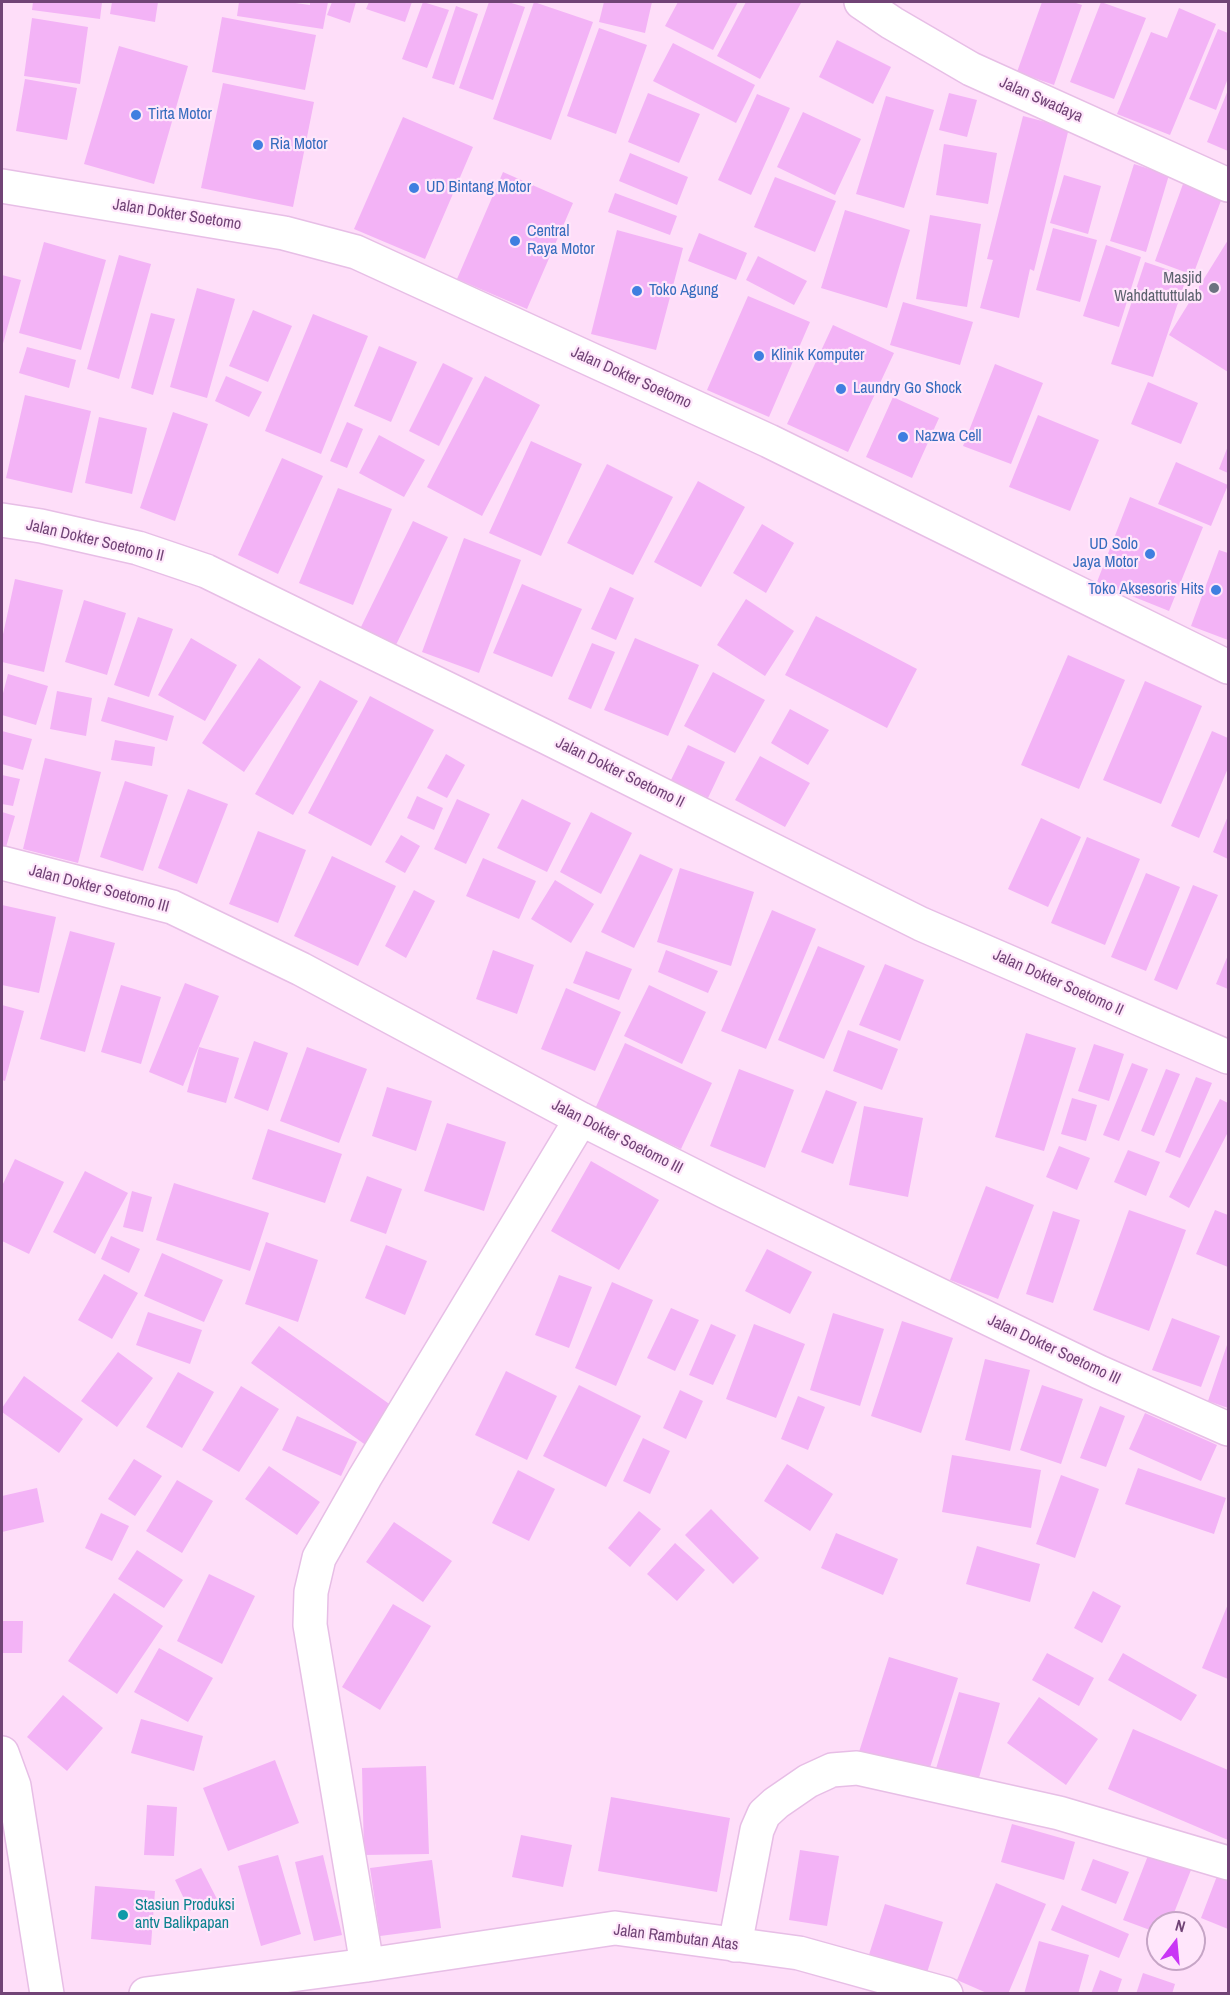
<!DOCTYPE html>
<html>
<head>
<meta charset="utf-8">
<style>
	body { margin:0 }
	#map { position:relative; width:1230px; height:1995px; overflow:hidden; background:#fedef9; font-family:"Archivo Narrow",sans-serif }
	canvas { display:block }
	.frame { position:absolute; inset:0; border:3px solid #714476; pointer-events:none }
	.north { position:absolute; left:1146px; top:1911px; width:60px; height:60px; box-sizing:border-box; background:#ffe6fb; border:2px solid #c6a5c6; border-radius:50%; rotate:16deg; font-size:16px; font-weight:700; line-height:24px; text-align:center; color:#714476 }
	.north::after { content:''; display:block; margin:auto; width:21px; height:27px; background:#c936f5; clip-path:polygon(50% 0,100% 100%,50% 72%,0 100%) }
</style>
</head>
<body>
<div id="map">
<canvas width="1230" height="1995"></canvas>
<div class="frame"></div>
<div class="north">N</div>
</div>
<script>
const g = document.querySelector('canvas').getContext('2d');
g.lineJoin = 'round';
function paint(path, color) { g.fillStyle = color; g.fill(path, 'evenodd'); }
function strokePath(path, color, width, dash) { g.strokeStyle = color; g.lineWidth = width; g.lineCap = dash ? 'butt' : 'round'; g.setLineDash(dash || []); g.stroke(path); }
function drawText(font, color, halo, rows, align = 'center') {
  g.font = font + ' "Archivo Narrow",sans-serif'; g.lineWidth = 4.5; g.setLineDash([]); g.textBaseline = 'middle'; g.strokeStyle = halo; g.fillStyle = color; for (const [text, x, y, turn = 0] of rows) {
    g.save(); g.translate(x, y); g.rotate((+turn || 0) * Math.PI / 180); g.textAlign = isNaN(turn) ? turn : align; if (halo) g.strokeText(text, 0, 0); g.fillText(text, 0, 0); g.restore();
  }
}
paint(new Path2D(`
	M33 2H102L100 19 32 10Z
	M112 2H158L155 22 110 14Z
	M239 2H288L310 5V2H328L323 29 237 16Z
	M332 2H356L350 23 327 15Z
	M369 2H412L405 22 366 9Z
	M423 2 449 10 427 68 402 59Z
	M489 2H508L525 7 493 100 459 88Z
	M534 2 593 22 551 140 493 119Z
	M604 2H652L645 33 599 22Z
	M678 2H738L713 50 665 26Z
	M746 2H798L801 3 760 79 717 56Z
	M1042 2H1073L1082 5 1054 85 1017 72Z
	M1101 2 1146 18 1114 99 1070 82Z
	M456 6 478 14 454 85 432 78Z
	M1179 8 1216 24 1170 135 1117 114 1151 32 1167 38Z
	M222 17 316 35 305 90 212 72Z
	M32 18 88 27 80 84 24 76Z
	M599 28 647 45 616 134 567 116Z
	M1218 29 1228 33V78L1216 110 1189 99Z
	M837 40 891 67 873 104 819 77Z
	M673 43 755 85 736 123 653 81Z
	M119 46 188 66 154 184 84 164Z
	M25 79 77 88 67 140 16 131Z
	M223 83 314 102 293 207 201 188Z
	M1228 90V151L1207 142Z
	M648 93 700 114 679 163 628 142Z
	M949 93 977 100 967 137 939 130Z
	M757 94 790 108 751 195 718 180Z
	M886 96 934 110 904 208 856 194Z
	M803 112 861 139 835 195 777 167Z
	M1023 116 1069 128 1034 271 1030 269 1019 318 980 308 993 260 987 259Z
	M403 117 473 147 425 259 354 229Z
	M944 144 997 153 988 204 936 195Z
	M630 153 688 177 677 205 619 181Z
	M1134 164 1169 175 1146 252 1110 241Z
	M503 172 573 203 527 309 457 279Z
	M1064 175 1101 186 1088 234 1050 223Z
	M775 177 836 201 815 252 754 227Z
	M1183 184 1222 198 1193 275 1155 261Z
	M615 193 677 216 670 235 608 212Z
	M845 210 910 230 887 308 821 288Z
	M930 215 981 224 967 307 916 299Z
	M1053 228 1097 240 1080 302 1036 290Z
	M617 230 683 248 656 350 591 334Z
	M699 233 747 253 736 280 688 261Z
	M1228 240V372L1169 335Z
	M44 242 106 260 81 350 19 333Z
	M1106 245 1141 257 1119 327 1083 316Z
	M119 255 151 264 119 379 87 369Z
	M758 256 807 281 794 305 746 280Z
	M1145 262 1187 276 1153 377 1111 364Z
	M2 275 21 280 2 347Z
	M197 288 235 299 207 398 170 387Z
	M748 296 810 322 769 417 707 390Z
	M903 302 973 322 960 365 890 345Z
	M253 310 292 326 268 382 229 366Z
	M151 313 175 319 153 395 131 388Z
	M313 314 368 336 321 454 265 431Z
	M833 325 894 353 848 452 787 424Z
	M379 346 417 362 391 422 354 406Z
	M27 347 76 360 69 388 19 373Z
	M443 363 473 378 439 446 409 431Z
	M995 364 1043 383 1011 464 963 446Z
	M226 376 262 392 249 417 215 401Z
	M485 376 540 405 482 516 427 487Z
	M1148 382 1198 403 1181 444 1131 424Z
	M25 395 91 411 72 493 6 478Z
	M893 397 939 418 912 478 866 457Z
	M173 412 208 424 175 521 140 508Z
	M1038 415 1099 440 1070 511 1009 487Z
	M99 417 147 428 132 494 85 483Z
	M347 422 363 429 347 468 330 461Z
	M379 435 425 460 404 497 359 473Z
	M531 441 582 464 541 556 489 533Z
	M1228 446V473L1219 469Z
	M282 458 323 476 278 574 238 555Z
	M1176 462 1228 485 1211 526 1158 504Z
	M607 464 673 497 633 575 567 543Z
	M698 481 745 507 701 587 654 562Z
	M338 488 392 509 353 605 299 583Z
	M1130 497 1203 527 1169 611 1097 582Z
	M413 521 448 537 395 647 360 629Z
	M762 524 794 543 766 593 733 573Z
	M464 538 521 560 479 673 422 652Z
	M1219 550 1228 553V640L1191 626Z
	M15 579 63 590 44 672 2 662V639Z
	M522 584 582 609 552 677 493 653Z
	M610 587 634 598 616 640 591 629Z
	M746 599 794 631 765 676 717 645Z
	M84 600 126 613 107 675 65 662Z
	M816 616 917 669 887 728 785 675Z
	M138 617 173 629 149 697 114 685Z
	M191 638 237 665 205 721 158 695Z
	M635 638 699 665 668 736 604 710Z
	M592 643 615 652 591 709 568 699Z
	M1068 655 1125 680 1079 789 1021 765Z
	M259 658 301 687 244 772 202 743Z
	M713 672 765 700 735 753 684 726Z
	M8 674 48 686 36 725 2 715V697Z
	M320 680 358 701 293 815 255 794Z
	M1145 681 1202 706 1161 804 1103 780Z
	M57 691 92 698 86 736 50 729Z
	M370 696 434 730 371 846 308 813Z
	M108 697 174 716 167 741 101 721Z
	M790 709 829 730 808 765 771 743Z
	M2 731 32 739 23 770 2 764Z
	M1212 731 1228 738V768L1199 838 1171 826Z
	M115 740 155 747 152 766 111 760Z
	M688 745 725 762 708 798 671 780Z
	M446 754 465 765 447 798 427 788Z
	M760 756 810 783 785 827 735 800Z
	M45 758 101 772 78 863 23 849Z
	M2 775 20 779 13 806 2 804Z
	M125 781 168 795 143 871 100 857Z
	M188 789 228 804 197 884 158 868Z
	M417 796 443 808 434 830 407 818Z
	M457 799 490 814 466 864 434 849Z
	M522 799 571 823 547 872 497 848Z
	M2 812 15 816 4 854 2 853Z
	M591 812 632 833 601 894 560 872Z
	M1228 816V859L1213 852Z
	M1041 818 1081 837 1048 907 1008 889Z
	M258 831 306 850 278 923 229 904Z
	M401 835 420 846 405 873 385 862Z
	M1087 837 1140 859 1105 945 1051 923Z
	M640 854 673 869 634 948 601 932Z
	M332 856 396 886 358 966 294 936Z
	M483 858 536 881 519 919 466 896Z
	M680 868 754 892 731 966 657 942Z
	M1146 873 1180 887 1146 971 1111 957Z
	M555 880 594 904 571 943 531 919Z
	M1193 885 1218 895 1177 990 1154 980Z
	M414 890 435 901 406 958 385 946Z
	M2 905 56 917 39 993 2 985Z
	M772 910 816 929 766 1049 721 1031Z
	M70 931 115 943 85 1052 40 1039Z
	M818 946 865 966 824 1059 778 1040Z
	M493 950 534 965 517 1014 476 999Z
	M666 950 718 971 708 993 658 972Z
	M586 951 632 969 619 1000 573 983Z
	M1228 955V989L1216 984Z
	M885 964 924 980 900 1041 859 1025Z
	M185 983 219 996 183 1086 149 1072Z
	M121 985 161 997 141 1064 101 1052Z
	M649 985 706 1012 682 1064 624 1036Z
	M566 988 621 1012 595 1071 541 1049Z
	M2 1005 24 1011 5 1081 2 1080Z
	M848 1030 898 1049 882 1090 833 1071Z
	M1026 1033 1076 1048 1044 1151 995 1137Z
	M254 1041 288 1053 268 1111 234 1098Z
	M625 1043 712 1083 681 1149 595 1109Z
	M1094 1044 1124 1054 1109 1101 1078 1091Z
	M199 1047 239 1058 226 1103 187 1092Z
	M307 1047 367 1069 339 1143 280 1121Z
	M1132 1063 1148 1069 1119 1141 1103 1135Z
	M739 1069 794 1090 765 1168 710 1146Z
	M1166 1069 1180 1074 1154 1136 1141 1131Z
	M1196 1077 1212 1083 1180 1158 1165 1152Z
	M387 1087 432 1101 416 1151 372 1136Z
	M826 1090 857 1102 833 1164 801 1152Z
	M1072 1098 1097 1105 1086 1141 1061 1134Z
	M1220 1099 1228 1103V1132L1189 1208 1169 1197Z
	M864 1106 923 1118 908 1197 849 1185Z
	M447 1123 506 1142 484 1211 424 1191Z
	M268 1129 342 1154 325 1203 252 1179Z
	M1059 1146 1090 1158 1077 1190 1046 1177Z
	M1128 1150 1160 1162 1146 1196 1114 1182Z
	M15 1159 64 1182 29 1254 2 1241V1186Z
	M591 1161 659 1200 619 1270 551 1231Z
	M85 1171 128 1193 95 1254 53 1232Z
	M367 1176 402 1189 386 1234 350 1221Z
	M174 1183 269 1213 250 1271 156 1240Z
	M986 1186 1034 1205 998 1299 950 1280Z
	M132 1191 152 1197 143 1232 123 1227Z
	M1129 1210 1186 1230 1149 1331 1093 1310Z
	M1215 1210 1228 1215V1267L1196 1254Z
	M1053 1211 1080 1220 1053 1303 1026 1294Z
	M111 1236 140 1249 129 1273 101 1259Z
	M266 1242 318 1260 298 1322 245 1304Z
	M386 1245 427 1261 405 1315 365 1298Z
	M767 1249 812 1272 790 1314 745 1291Z
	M162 1253 223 1280 204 1322 144 1296Z
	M104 1274 138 1293 112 1339 78 1320Z
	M559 1275 592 1287 569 1348 535 1335Z
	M612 1282 653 1300 616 1386 575 1368Z
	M671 1308 699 1320 675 1371 647 1358Z
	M148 1312 202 1330 190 1364 136 1345Z
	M833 1313 884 1329 860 1406 810 1390Z
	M1172 1318 1220 1336 1201 1387 1152 1370Z
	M902 1321 953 1338 921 1433 871 1416Z
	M711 1324 736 1335 713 1385 689 1375Z
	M754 1324 805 1344 776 1418 726 1399Z
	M279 1326 395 1408 367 1446 251 1363Z
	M1228 1342V1408L1208 1401Z
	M118 1352 153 1378 117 1427 81 1401Z
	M985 1359 1030 1370 1010 1451 965 1440Z
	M506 1371 557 1396 527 1460 475 1435Z
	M178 1372 214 1392 182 1448 146 1427Z
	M24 1376 83 1419 59 1453 2 1412V1408Z
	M579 1385 641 1416 606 1487 543 1456Z
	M1042 1385 1083 1399 1061 1464 1020 1450Z
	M241 1386 279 1409 239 1472 202 1450Z
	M680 1390 703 1401 686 1439 663 1428Z
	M798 1396 825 1407 808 1450 781 1439Z
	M1100 1406 1125 1416 1106 1467 1080 1458Z
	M1145 1413 1217 1445 1201 1481 1129 1449Z
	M297 1416 357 1442 341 1476 282 1450Z
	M643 1438 670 1451 650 1494 623 1481Z
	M952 1455 1041 1470 1031 1528 942 1512Z
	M134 1459 162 1476 135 1516 108 1499Z
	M787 1464 833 1494 810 1531 764 1501Z
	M269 1466 320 1502 297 1535 245 1499Z
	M1138 1468 1226 1498 1214 1534 1125 1504Z
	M518 1470 555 1489 529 1541 492 1523Z
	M1061 1475 1099 1489 1075 1558 1036 1544Z
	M177 1480 213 1501 182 1553 146 1531Z
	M37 1488 44 1522 2 1532V1496Z
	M711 1509 759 1558 733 1584 685 1535Z
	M639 1511 661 1529 630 1567 608 1548Z
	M101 1513 129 1526 112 1561 85 1548Z
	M394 1522 452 1561 423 1602 366 1562Z
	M836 1533 898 1559 883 1595 821 1568Z
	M675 1543 705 1570 677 1601 647 1574Z
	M977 1546 1040 1564 1030 1602 966 1584Z
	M137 1550 183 1580 164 1608 118 1579Z
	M209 1574 255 1596 222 1664 177 1641Z
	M1093 1591 1121 1606 1102 1643 1074 1628Z
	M114 1593 163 1626 117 1694 68 1661Z
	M393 1604 431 1626 380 1710 342 1687Z
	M1228 1604V1679L1202 1668Z
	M2 1621H23L22 1653H2Z
	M159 1648 213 1678 188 1722 134 1692Z
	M1047 1653 1094 1678 1079 1706 1032 1680Z
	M1123 1653 1197 1695 1181 1721 1108 1680Z
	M889 1657 958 1678 928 1774 859 1752Z
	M959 1692 1000 1703 977 1785 935 1772Z
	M63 1695 103 1728 67 1771 27 1737Z
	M1039 1697 1098 1739 1066 1785 1007 1743Z
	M141 1719 203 1736 194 1771 131 1753Z
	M1133 1729 1228 1770V1840L1108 1789Z
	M275 1760 299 1823 228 1851 203 1788Z
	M426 1766 429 1854 364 1855 362 1768Z
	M611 1797 730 1818 717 1892 598 1871Z
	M147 1805 177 1807 174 1856 144 1855Z
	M1012 1824 1075 1842 1064 1880 1001 1862Z
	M521 1835 572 1845 563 1887 512 1877Z
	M800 1850 839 1856 827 1926 789 1920Z
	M1149 1853 1191 1870 1170 1923H1158V1933L1123 1920Z
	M278 1855 301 1934 261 1946 238 1866Z
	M323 1855 342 1935 314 1941 295 1862Z
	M1093 1859 1129 1872 1116 1904 1081 1890Z
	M432 1860 441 1928 380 1936 370 1868Z
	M201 1868 217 1899 190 1911 175 1880Z
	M1217 1876 1228 1881V1929L1201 1918Z
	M996 1883 1046 1904 1008 1994H989L957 1980Z
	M95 1886 155 1891 151 1945 91 1939Z
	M885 1904 943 1922 925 1979 867 1961Z
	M1062 1905 1129 1934 1119 1958 1051 1930Z
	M1039 1941 1089 1955 1078 1994H1024Z
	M1100 1970 1122 1979 1117 1994H1091Z
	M1143 1973 1175 1984 1172 1994H1136Z`), '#f3b3f6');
const minor = new Path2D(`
	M861 2 892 23 971 69 1228 185
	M2 520 41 526 138 548 206 571 546 737 921 924 1228 1057
	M2 863 172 907 301 969 581 1119 726 1192 1099 1372 1228 1429
	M2 1753 14 1786 47 1994
	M735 1945 757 1830 764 1814 776 1803 808 1781 832 1770 857 1768 1059 1813 1228 1863
	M367 1965 310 1625 311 1592 319 1558 365 1477 581 1119
	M146 1994 367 1965 615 1928 799 1953 946 1994`);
const tertiary = new Path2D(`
	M2 186 284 233 356 252 769 441 1228 667`);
strokePath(minor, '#e7bee6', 36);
strokePath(tertiary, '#e7bee6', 36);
strokePath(minor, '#fff', 33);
strokePath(tertiary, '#fff', 33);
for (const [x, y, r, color] of [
	[136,115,6,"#3f7fe0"],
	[258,145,6,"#3f7fe0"],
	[414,188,6,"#3f7fe0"],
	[515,241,6,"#3f7fe0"],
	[1214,288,6,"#6b7280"],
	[637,291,6,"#3f7fe0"],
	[759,356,6,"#3f7fe0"],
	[841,389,6,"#3f7fe0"],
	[903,437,6,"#3f7fe0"],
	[1150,554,6,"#3f7fe0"],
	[1216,590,6,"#3f7fe0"],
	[123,1915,6,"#0f9aa8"]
]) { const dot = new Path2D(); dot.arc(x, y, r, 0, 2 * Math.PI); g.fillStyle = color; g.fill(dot); strokePath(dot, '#ffe6fb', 2); }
drawText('16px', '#714476', '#ffe6fb', [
	["Jalan Swadaya",1041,100,24],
	["Jalan Dokter Soetomo",177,215,9],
	["Jalan Dokter Soetomo",631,378,24],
	["Jalan Dokter Soetomo II",95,541,13],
	["Jalan Dokter Soetomo II",620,773,26],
	["Jalan Dokter Soetomo III",99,889,15],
	["Jalan Dokter Soetomo II",1058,983,24],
	["Jalan Dokter Soetomo III",617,1137,27],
	["Jalan Dokter Soetomo III",1054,1350,25],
	["Jalan Rambutan Atas",676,1938,7]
]);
drawText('16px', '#366cbe', '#ffe6fb', [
	["Tirta Motor",148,115],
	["Ria Motor",270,145],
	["UD Bintang Motor",426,188],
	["Central",527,232],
	["Raya Motor",527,250],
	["Toko Agung",649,291],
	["Klinik Komputer",771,356],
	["Laundry Go Shock",853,389],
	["Nazwa Cell",915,437],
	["UD Solo",1138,545,"right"],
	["Jaya Motor",1138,563,"right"],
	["Toko Aksesoris Hits",1204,590,"right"]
], 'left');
drawText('16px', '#5b616d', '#ffe6fb', [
	["Masjid",1202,279],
	["Wahdattuttulab",1202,297]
], 'right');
drawText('16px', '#0d838f', '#ffe6fb', [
	["Stasiun Produksi",135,1906],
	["antv Balikpapan",135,1924]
], 'left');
</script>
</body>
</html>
